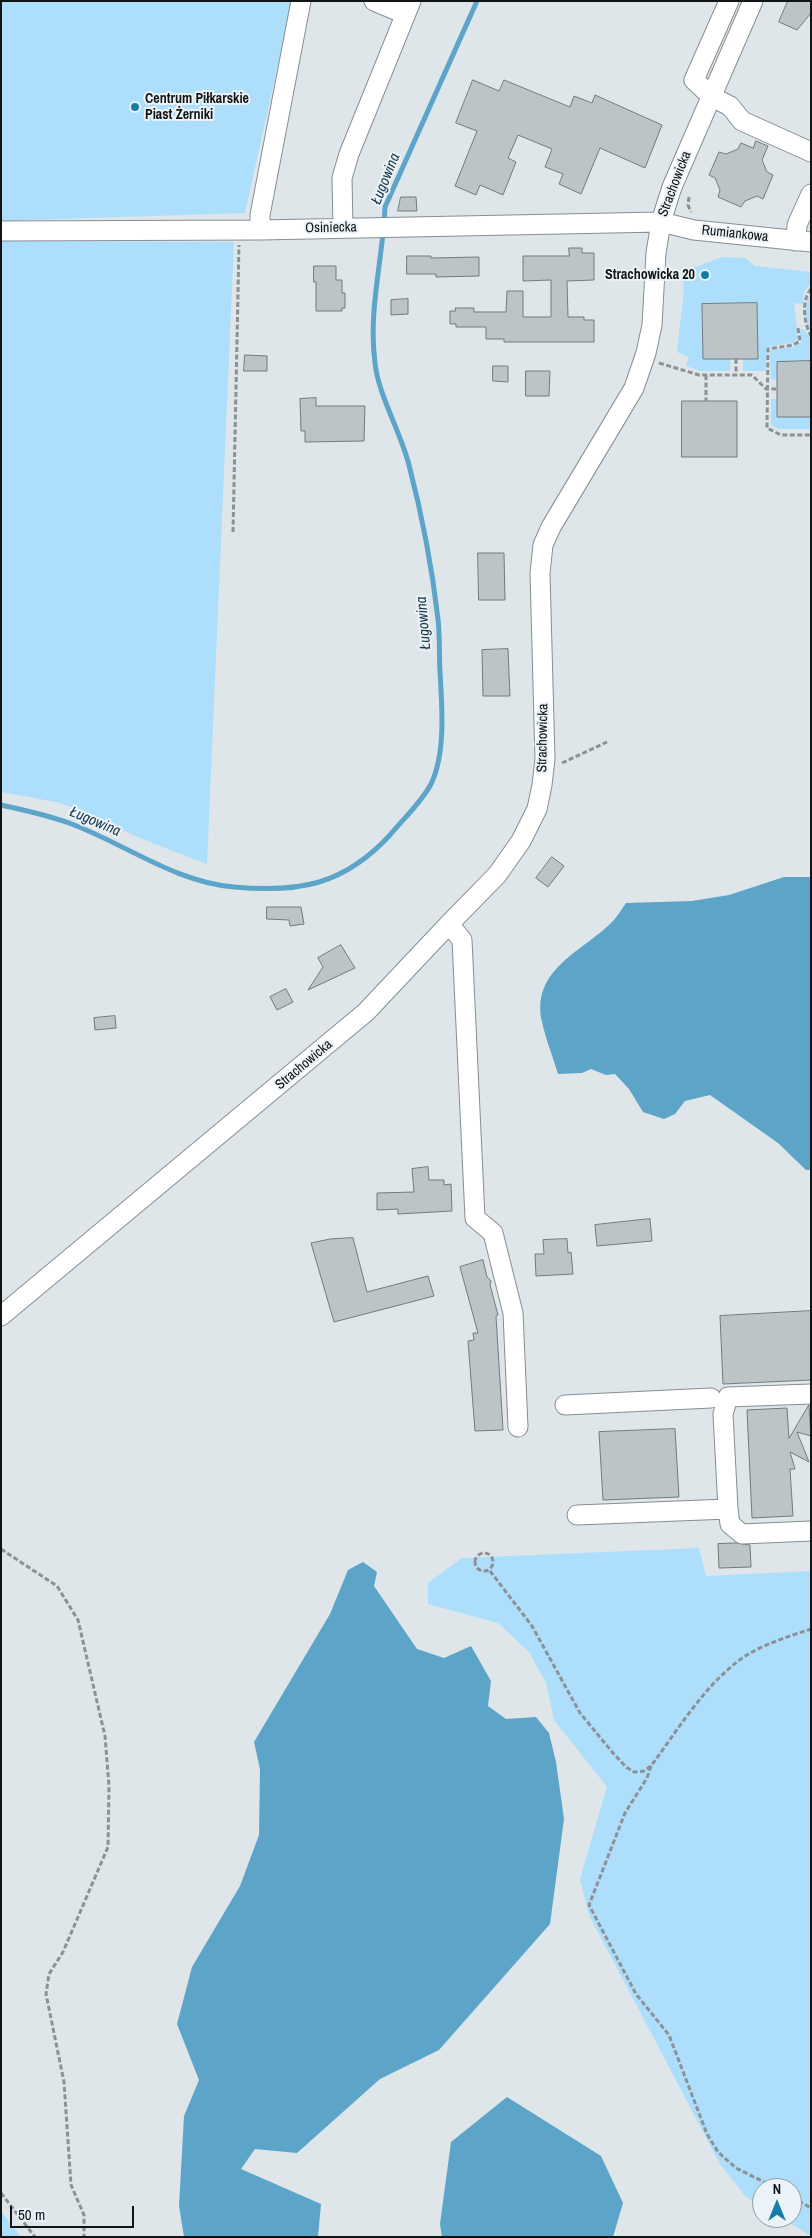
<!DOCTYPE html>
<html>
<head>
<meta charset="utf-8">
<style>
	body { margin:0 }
	#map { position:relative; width:812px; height:2238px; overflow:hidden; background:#dee6ea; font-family:"Archivo Narrow",sans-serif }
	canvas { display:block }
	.frame { position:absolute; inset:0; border:2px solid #111415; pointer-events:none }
	.north { position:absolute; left:752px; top:2178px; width:50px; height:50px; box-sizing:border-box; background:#ebf3f8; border:1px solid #949a9d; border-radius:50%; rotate:0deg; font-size:14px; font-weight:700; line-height:20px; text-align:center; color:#111415 }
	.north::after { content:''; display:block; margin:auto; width:18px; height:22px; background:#177ca7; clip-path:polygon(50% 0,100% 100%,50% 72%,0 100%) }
	.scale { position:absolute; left:10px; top:2206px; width:124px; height:22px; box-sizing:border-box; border:2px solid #111415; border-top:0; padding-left:6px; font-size:15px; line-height:18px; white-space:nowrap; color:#111415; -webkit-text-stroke:4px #ebf3f8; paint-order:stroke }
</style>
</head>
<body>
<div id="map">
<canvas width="812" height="2238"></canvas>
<div class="frame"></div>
<div class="north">N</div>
<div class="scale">50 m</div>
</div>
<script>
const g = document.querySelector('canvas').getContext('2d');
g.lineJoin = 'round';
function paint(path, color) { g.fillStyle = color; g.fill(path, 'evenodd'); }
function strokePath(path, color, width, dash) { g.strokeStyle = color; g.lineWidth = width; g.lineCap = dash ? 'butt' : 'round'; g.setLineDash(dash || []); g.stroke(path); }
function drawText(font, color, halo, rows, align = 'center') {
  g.font = font + ' "Archivo Narrow",sans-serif'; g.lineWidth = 4; g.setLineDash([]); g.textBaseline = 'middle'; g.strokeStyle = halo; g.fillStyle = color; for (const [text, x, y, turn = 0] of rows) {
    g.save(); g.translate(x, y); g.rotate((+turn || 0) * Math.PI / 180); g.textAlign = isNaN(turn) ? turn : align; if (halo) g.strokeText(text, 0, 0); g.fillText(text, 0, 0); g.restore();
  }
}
paint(new Path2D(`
	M1 1H292L245 213 1 221Z
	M1 241 234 242 207 864 147 841 61 803 1 792Z
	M722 257 745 258 755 266 811 272V286L807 287 804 292 803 304 794 303 798 339 792 343 767 347 766 371H743V359H758L757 303 702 304 703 359H730V371H700L686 366 689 357 677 352 684 290 682 275 685 271Z
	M811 293V332C805 323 804 302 811 293Z
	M804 329 811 339V361L777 362V379L771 380 770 350 793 347 802 342 799 330Z
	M771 399H777L778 417H811V429H780L771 425Z
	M699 1548 706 1576 811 1571V2236L782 2218H792V2188H762V2206L746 2197 720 2164 589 1915 580 1879 607 1787 554 1720 546 1683 529 1652 498 1623 428 1604V1583L462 1558Z
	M1 2211 21 2237H1Z`), '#addffc');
paint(new Path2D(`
	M784 877H811V1170H806L778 1143 710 1095 685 1101 675 1114 664 1119 643 1112 629 1089 615 1074 606 1075 591 1069 582 1073 558 1074C553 1057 546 1040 542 1022 531 971 579 953 609 925 616 919 621 910 626 903L692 901 729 895Z
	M363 1562 377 1572 374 1586 417 1649 444 1658 471 1646 491 1681 488 1706 506 1719 536 1717 549 1733 556 1762 564 1819 550 1924 439 2050 380 2079 297 2153 255 2149 241 2169 321 2204 318 2237H184L179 2206 184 2116 199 2080 177 2024 192 1967 240 1886 259 1835 260 1769 254 1742 330 1614 348 1570Z
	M507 2097 601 2156 623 2203 613 2237H442L440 2224 451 2142Z`), '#5da4c9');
strokePath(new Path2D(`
	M1 805C24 810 47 815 69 823 124 843 174 882 234 887 299 893 344 885 390 835 403 819 421 803 431 784 446 753 442 706 440 672 439 655 440 636 438 619 432 567 422 515 409 465 401 433 378 394 375 363 368 310 383 259 385 207L477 1`), '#5da4c9', 5);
const building = new Path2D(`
	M788 1H811V13L797 30 779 22Z
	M473 80 499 91 504 80 570 107 574 96 592 103 595 95 662 125 645 168 600 148 581 194 559 184 563 174 545 167 552 149 518 135 508 158 516 162 503 195 480 185 476 195 455 186 477 131 456 123Z
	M756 141 768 146 762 160 767 172 773 175 763 199 757 196 745 201 741 207 718 197 720 190 715 178 709 175 719 152 726 154 738 149 741 143 753 148Z
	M401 197H416L417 211H398Z
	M569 248H582V253H594V280L567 281 568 317H584V320H594V342H504V339H486V327H456V324H450V311H456L455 308H474V312H506L507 291H523V317H551V280L523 281V256H569Z
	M407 256H431V258L479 257V276L436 277V274H407Z
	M314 266H336V280H342V293H345V308H342V311H316V282H314Z
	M408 299V314L391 315V300Z
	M757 303 758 359H703L702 304Z
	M245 355 267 356V371H244Z
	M811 361V417H777V362Z
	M493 366H508V382L493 381Z
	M526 371H550L549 396H526Z
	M316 398V406H365L364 441 305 442V431H301L300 399Z
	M682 401H737V457H682Z
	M478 553H504L505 600H479Z
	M508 649 510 696H483L482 650Z
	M552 857 564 866 548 887 536 878Z
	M267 907H301L304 924 290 926 289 920 267 919Z
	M341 945 355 968 308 990 323 967 318 958Z
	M286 989 293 1002 277 1010 270 997Z
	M115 1016 116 1028 95 1030 94 1018Z
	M428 1167 429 1180H444V1185L451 1184 452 1211 398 1214V1209L377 1210V1193L414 1192 412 1169Z
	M650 1219 652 1241 597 1246 595 1225Z
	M353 1238 367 1292 428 1276 434 1296 334 1322 311 1243 330 1239Z
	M567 1239 568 1253 571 1252 573 1274 536 1276 535 1254H544L543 1240Z
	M483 1260 487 1277 491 1281 490 1285 498 1315 496 1316 503 1430 475 1431 468 1341 474 1340 473 1333H478L460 1267Z
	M811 1311V1380L723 1384 720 1316Z
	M809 1405 811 1436 797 1432 809 1462 790 1452 795 1469H790L793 1516 752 1518 747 1410 787 1408 789 1438Z
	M675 1429 679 1497 603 1500 599 1432Z
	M737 1543 750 1545 751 1567 719 1568 718 1544Z`);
paint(building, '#bcc4c8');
strokePath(building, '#737a7e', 1);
const minor = new Path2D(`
	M374 1 405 14
	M729 1 694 80 712 97 730 106 742 121 811 152
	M343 228 342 178 349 154 411 1
	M260 230V215L301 1
	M1 231 260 230 661 222 694 230 811 242
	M796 241 797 225 811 194
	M449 924 462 940 475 1218 493 1233 513 1313 518 1427
	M1 1316 366 1012 449 924 497 875 521 841 537 809 542 785 545 759 540 573 543 545 551 527 634 388 646 353 652 325 656 253 661 222 672 187 753 1
	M565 1405 711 1398
	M728 1509 730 1524 742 1534 811 1531
	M577 1515 728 1509 723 1414 728 1397 811 1394`);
strokePath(minor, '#868e92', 21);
strokePath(new Path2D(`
	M689 197 688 205 691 212
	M811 289C801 300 804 324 811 336
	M798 328 800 341 793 345 768 349 767 428 781 435H811
	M736 359V375
	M659 363 699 375H752L766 389H777
	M706 375V401
	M233 532 239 245
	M562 763 607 742
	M1 1549 57 1586 78 1620 105 1736 109 1786 108 1847 63 1952 49 1974 46 1994 64 2082 71 2185 84 2215V2237
	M475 1562a9 9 0 1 1 18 0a9 9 0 1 1-18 0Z
	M490 1571 532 1626 580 1713 613 1753 626 1767 634 1772 644 1771 651 1766C677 1731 702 1689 737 1662 757 1646 787 1637 811 1629
	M651 1766 647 1778 625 1813 589 1905 636 1994 669 2035 707 2134 718 2152 736 2168 776 2188
	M1 2193 35 2237
	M792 2197 811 2208`), '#8b9194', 3, [5, 2.5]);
strokePath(minor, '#fff', 19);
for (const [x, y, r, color] of [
	[135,107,5,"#177ca7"],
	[705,275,5,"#177ca7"]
]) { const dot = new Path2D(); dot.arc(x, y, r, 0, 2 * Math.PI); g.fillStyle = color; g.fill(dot); strokePath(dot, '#ebf3f8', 2); }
drawText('bold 14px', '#111415', '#ebf3f8', [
	["Centrum Piłkarskie",145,99],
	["Piast Żerniki",145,115],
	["Strachowicka 20",695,275,"right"]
], 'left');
drawText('14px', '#111415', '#ebf3f8', [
	["Strachowicka",675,184,-69],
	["Osiniecka",331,228,-1],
	["Rumiankowa",735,234,6],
	["Strachowicka",543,738,-89],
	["Strachowicka",304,1065,-40]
]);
drawText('italic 15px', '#183949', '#ebf3f8', [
	["Ługowina",386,179,-68],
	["Ługowina",424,623,-95],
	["Ługowina",95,822,23]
]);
</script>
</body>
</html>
